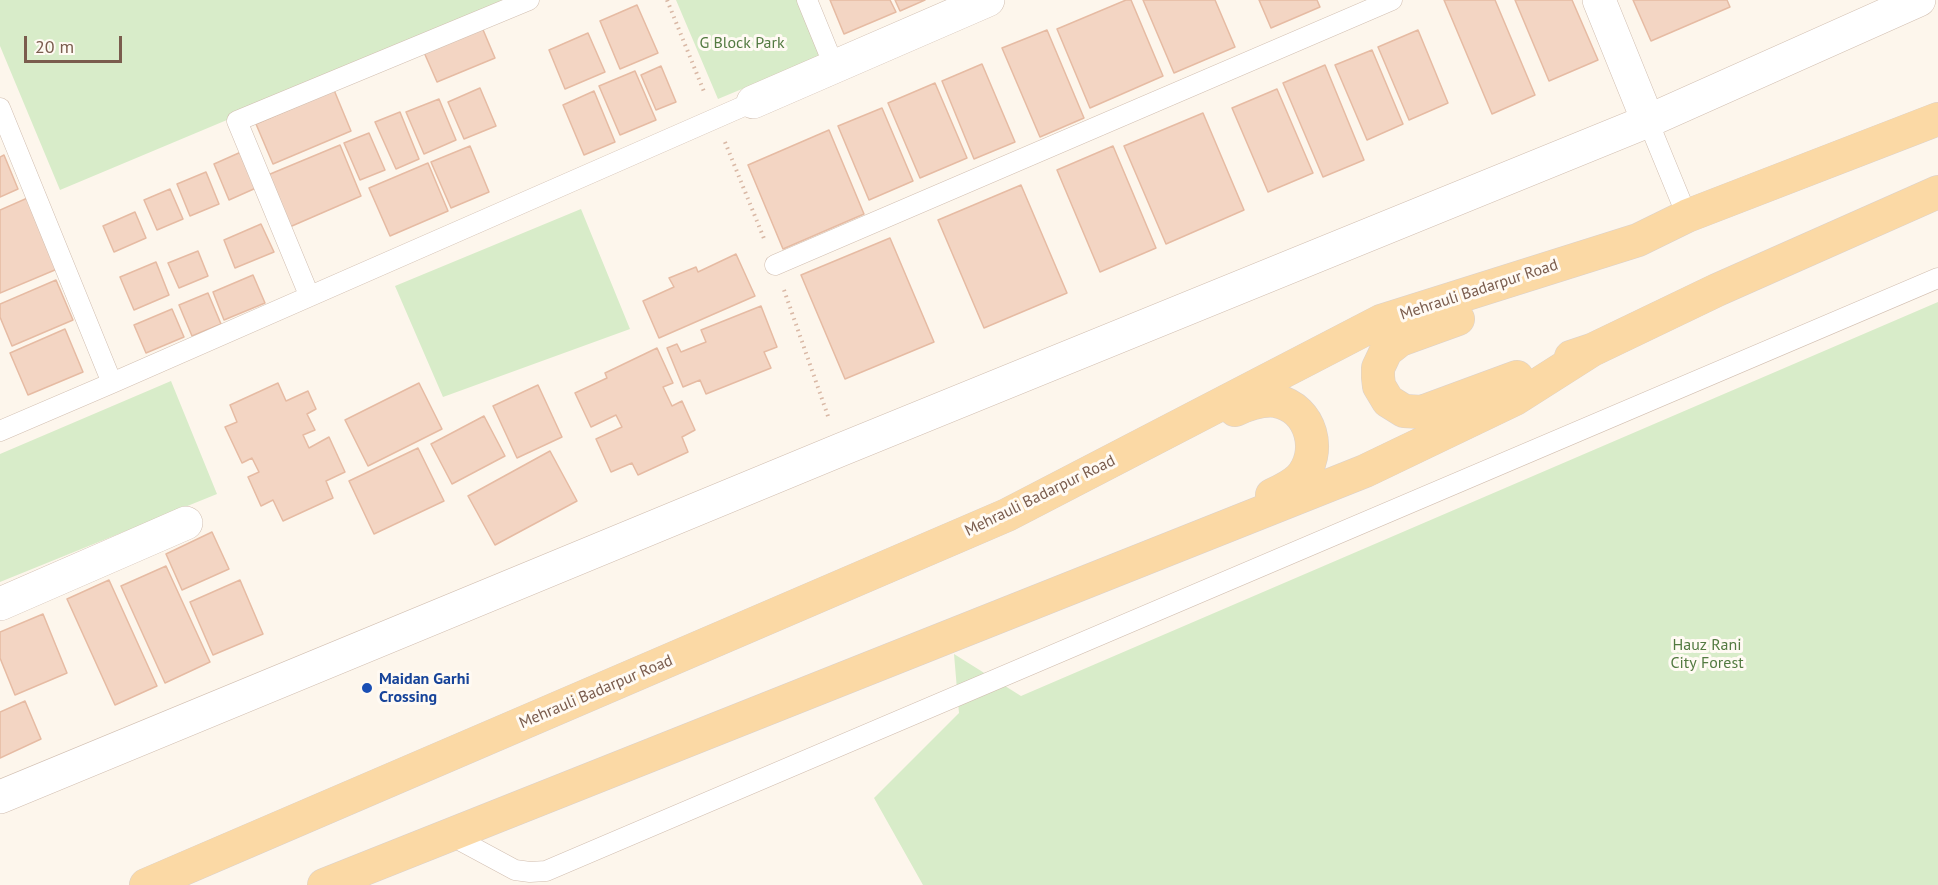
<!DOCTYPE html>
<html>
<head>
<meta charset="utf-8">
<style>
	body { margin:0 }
	#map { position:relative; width:1938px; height:885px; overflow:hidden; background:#fdf6ec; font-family:"PT Sans",sans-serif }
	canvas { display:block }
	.scale { position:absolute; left:24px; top:36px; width:98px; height:27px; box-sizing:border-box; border:3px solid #7a5c4d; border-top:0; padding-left:8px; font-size:18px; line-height:21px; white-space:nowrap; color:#7a5c4d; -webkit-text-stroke:4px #fffaf3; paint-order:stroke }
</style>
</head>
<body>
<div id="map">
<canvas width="1938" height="885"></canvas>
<div class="scale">20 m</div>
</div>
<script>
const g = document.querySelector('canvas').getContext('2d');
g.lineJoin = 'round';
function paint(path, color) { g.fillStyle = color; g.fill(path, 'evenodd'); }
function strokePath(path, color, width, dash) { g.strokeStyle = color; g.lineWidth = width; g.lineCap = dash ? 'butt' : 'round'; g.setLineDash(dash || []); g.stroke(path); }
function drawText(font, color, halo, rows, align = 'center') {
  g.font = font + ' "PT Sans",sans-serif'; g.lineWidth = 6; g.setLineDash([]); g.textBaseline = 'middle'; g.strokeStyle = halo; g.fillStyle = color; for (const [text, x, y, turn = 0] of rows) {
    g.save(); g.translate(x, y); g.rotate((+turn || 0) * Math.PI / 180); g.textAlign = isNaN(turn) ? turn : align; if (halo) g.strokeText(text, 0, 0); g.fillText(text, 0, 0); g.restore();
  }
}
paint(new Path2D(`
	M0 0H513L60 190 0 46Z
	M676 0H797L821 56 718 99Z
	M581 209 630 329 443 397 395 286Z
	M1938 302V885H923L874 798 959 713 954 654 1021 696Z
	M171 381 217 494 0 582V454Z`), '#d8ecc9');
const building = new Path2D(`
	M830 0H890L896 12 844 34Z
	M895 0H925L900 11Z
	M1126 0H1131L1163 76 1090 108 1057 29Z
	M1143 0H1215L1235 47 1174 73Z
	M1259 0H1317L1320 7 1271 28Z
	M1444 0H1495L1535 95 1492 114Z
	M1515 0H1572L1598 60 1549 81Z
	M1633 0H1727L1730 7 1651 41Z
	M637 5 658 53 620 69 600 21Z
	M481 25 495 58 437 82 423 50Z
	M1047 30 1084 118 1040 137 1002 48Z
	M1418 30 1448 103 1409 120 1378 47Z
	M588 33 605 72 565 89 549 50Z
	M1372 50 1403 124 1367 140 1335 65Z
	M982 64 1015 142 974 159 942 81Z
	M1325 65 1364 160 1323 177 1283 83Z
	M661 66 676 102 656 110 641 75Z
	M635 71 656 120 620 135 599 86Z
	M935 83 967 158 920 178 888 103Z
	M480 88 496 126 464 139 448 102Z
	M1277 89 1313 173 1268 192 1232 108Z
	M334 90 351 131 273 164 256 124Z
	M594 91 615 142 584 155 563 105Z
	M439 99 456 140 424 154 406 112Z
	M882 108 913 181 869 200 838 126Z
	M400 112 419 159 396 169 375 122Z
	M1203 113 1244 210 1166 244 1124 146Z
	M829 130 864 214 783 249 748 165Z
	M369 133 385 170 360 180 344 143Z
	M340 145 361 196 285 229 263 177Z
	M470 146 489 192 451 208 431 162Z
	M1113 146 1156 248 1100 272 1057 170Z
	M241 152 256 188 229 200 214 164Z
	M4 155 18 189 0 197V157Z
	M428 163 448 211 390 236 369 188Z
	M206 172 219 204 190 216 177 184Z
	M1021 185 1067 293 984 328 938 220Z
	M170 189 183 219 157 230 144 200Z
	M32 196 62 267 0 293V210Z
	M135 212 146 238 114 252 103 226Z
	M261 224 274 252 235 268 224 240Z
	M890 238 934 342 845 379 801 275Z
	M198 251 208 276 179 288 168 263Z
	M736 254 755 296 659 338 643 301 674 287 669 278 696 267 698 272Z
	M156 262 169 295 134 310 120 277Z
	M253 275 265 303 224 320 213 292Z
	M56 280 73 320 12 346 0 317V304Z
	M208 293 221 324 192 336 179 305Z
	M761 306 777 347 764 352 771 368 706 394 700 380 683 387 667 348 677 344 681 352 706 342 701 330Z
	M172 309 184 337 146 353 134 325Z
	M65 329 83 372 28 395 10 353Z
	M657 348 673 383 663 387 672 406 682 401 695 430 682 437 688 452 638 475 632 463 611 472 596 439 622 427 616 415 591 427 575 393 607 378 605 373Z
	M278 383 286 401 308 391 316 409 307 414 315 430 303 435 309 448 329 437 345 472 326 481 333 498 283 521 273 500 261 506 248 477 259 472 252 458 242 463 225 427 237 422 230 405Z
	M419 383 442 429 368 466 345 420Z
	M538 385 562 437 517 458 493 406Z
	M484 416 505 456 452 484 431 444Z
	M418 448 444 501 374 534 349 481Z
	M550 451 577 501 495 545 468 496Z
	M212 532 229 569 182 590 166 554Z
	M166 566 210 662 165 683 121 586Z
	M109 580 157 686 115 705 67 599Z
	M240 580 263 634 213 655 190 602Z
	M43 614 67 673 15 695 0 658V632Z
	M25 701 41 739 0 758V712Z`);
paint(building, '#f3d5c3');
strokePath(building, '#e6bba3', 1.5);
const service = new Path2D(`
	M807 0 834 66
	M0 108 112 383
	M1648 121 1687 216
	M775 265 1392 0
	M309 295 237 121 529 0
	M0 431 112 383 753 102
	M450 835 515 870 530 872 546 871 1938 278`);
const minor = new Path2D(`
	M1599 0 1648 121
	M753 102 988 0
	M0 604 186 523
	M0 797 840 450 1648 121 1919 0`);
const primary = new Path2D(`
	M1458 319 1400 340 1386 351 1378 368V377L1379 386 1388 401 1404 411 1422 412 1517 377
	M1571 357 1592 350 1717 290 1938 192
	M1235 410C1248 404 1261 399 1276 401 1312 408 1323 453 1300 478 1292 486 1281 491 1272 495
	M146 885 1007 515 1381 321 1638 240 1687 216 1938 119
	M324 885 1365 471 1515 399 1592 350`);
strokePath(service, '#d1beb0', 21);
strokePath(minor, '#d1beb0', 34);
strokePath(primary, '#dad1cd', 34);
strokePath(new Path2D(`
	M667 0 705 94
	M725 142 765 241
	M784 290 829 419`), '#d9b8a5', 4, [1.5, 4.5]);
strokePath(service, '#fff', 20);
strokePath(minor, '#fff', 33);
strokePath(primary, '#fbd9a5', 33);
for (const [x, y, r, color] of [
	[367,688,6,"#1a4fb4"]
]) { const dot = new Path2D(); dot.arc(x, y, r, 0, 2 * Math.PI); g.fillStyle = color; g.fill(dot); strokePath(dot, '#fffaf3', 2); }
drawText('16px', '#537a41', '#fffaf3', [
	["G Block Park",742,43],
	["Hauz Rani",1707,645],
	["City Forest",1707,663]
]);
drawText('16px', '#7a5c4d', '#fffaf3', [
	["Mehrauli Badarpur Road",1479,290,-18],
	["Mehrauli Badarpur Road",1040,496,-26],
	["Mehrauli Badarpur Road",596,692,-23]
]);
drawText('bold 16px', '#164399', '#fffaf3', [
	["Maidan Garhi",379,679],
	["Crossing",379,697]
], 'left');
</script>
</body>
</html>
